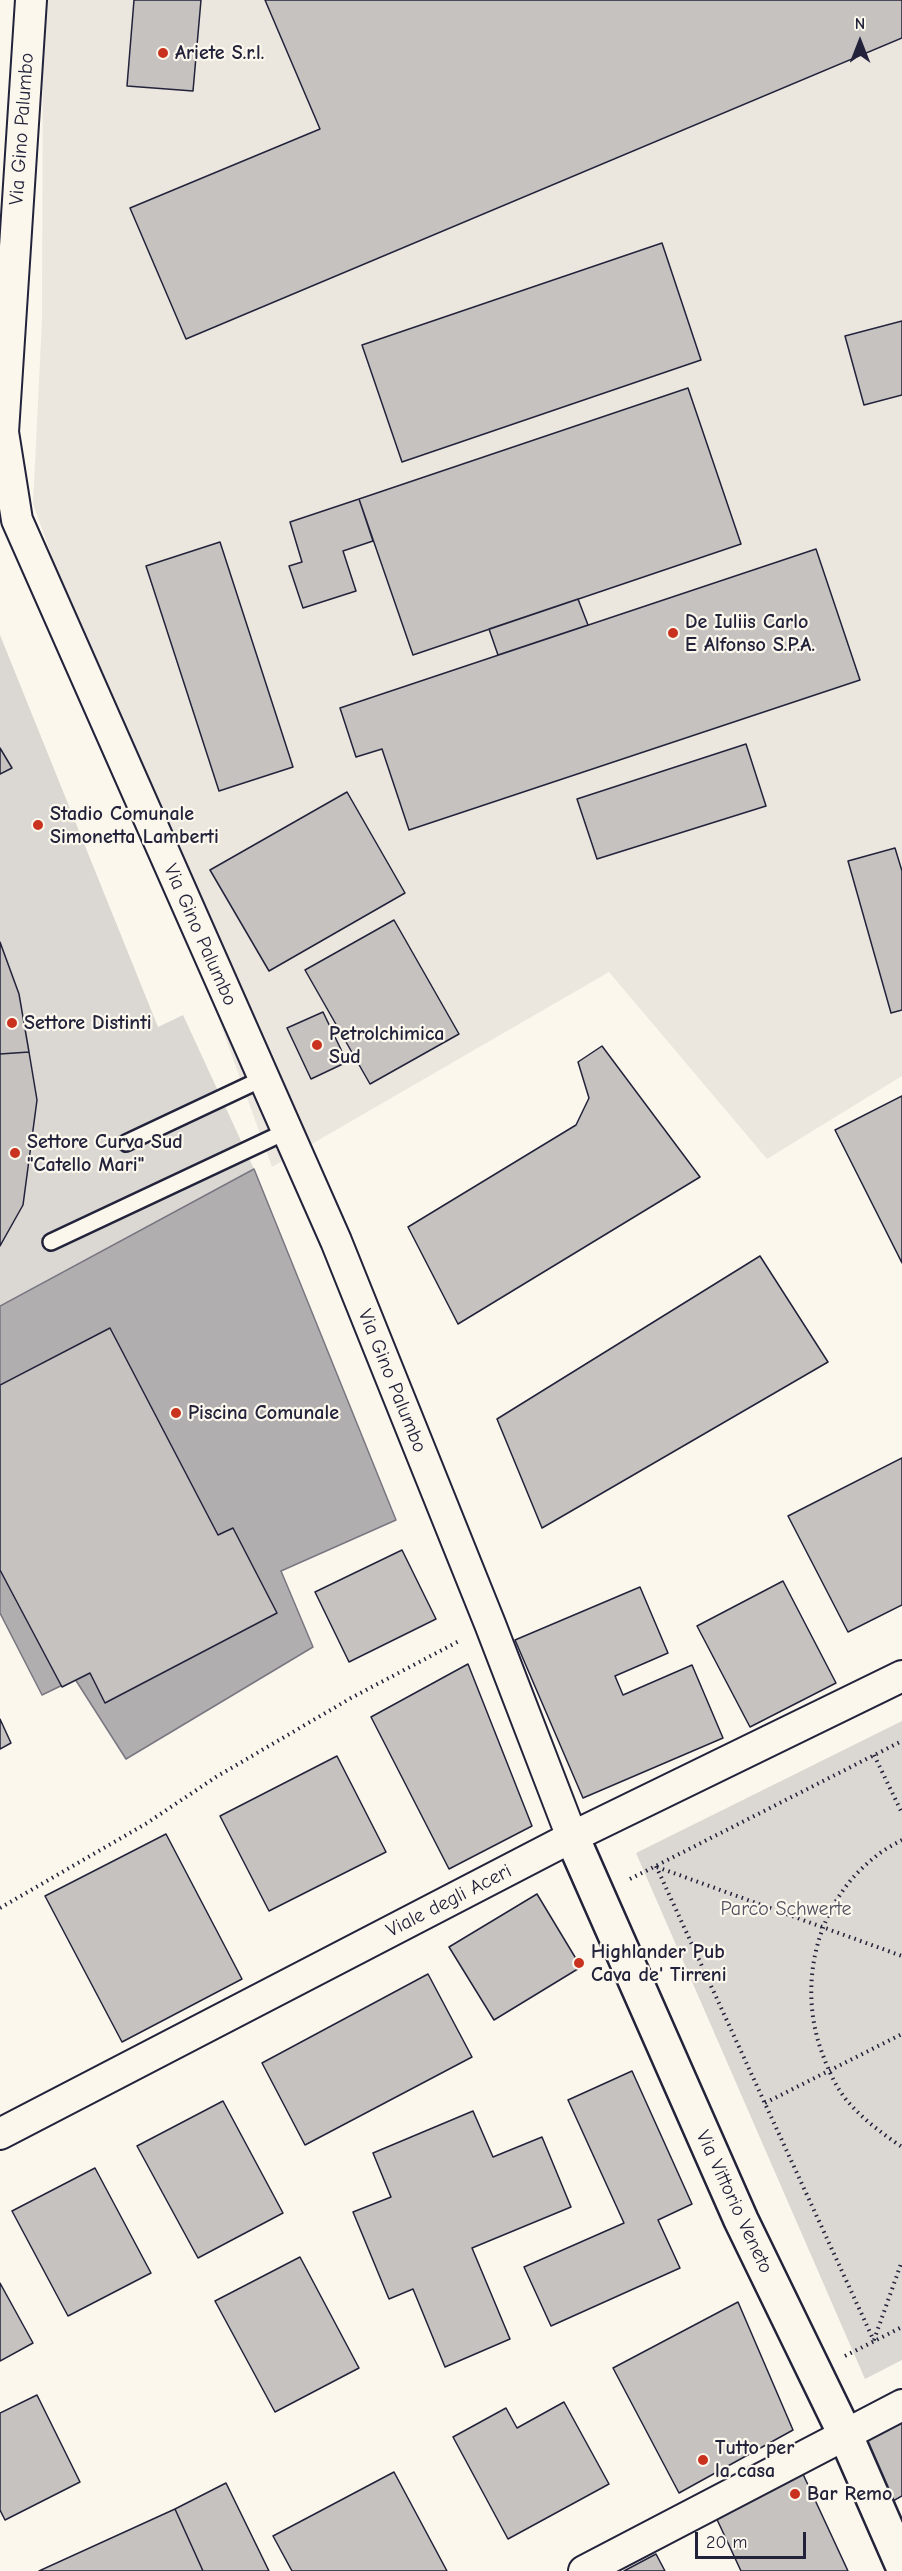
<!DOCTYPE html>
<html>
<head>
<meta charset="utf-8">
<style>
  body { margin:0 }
  #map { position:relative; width:902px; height:2571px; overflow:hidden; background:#fbf7ec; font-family:"Comic Neue",sans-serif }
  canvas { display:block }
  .north { position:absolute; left:830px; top:12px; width:60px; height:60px; -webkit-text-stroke:4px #fbf7ec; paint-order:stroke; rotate:0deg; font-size:16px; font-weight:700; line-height:24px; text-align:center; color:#22223b }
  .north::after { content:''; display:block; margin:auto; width:21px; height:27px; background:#22223b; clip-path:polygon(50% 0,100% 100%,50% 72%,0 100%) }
  .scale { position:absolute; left:695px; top:2532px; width:111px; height:27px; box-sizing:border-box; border:3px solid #22223b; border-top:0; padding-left:8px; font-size:18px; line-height:21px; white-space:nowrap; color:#22223b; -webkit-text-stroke:4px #fbf7ec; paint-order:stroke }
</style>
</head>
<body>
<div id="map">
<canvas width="902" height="2571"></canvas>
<div class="north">N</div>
<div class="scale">20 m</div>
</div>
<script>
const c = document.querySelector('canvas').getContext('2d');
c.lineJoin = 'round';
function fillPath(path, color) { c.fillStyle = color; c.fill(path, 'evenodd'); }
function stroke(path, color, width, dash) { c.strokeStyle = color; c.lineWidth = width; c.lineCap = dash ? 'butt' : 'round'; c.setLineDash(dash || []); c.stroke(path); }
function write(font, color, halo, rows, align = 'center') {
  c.font = font + ' "Comic Neue",sans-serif'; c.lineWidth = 4.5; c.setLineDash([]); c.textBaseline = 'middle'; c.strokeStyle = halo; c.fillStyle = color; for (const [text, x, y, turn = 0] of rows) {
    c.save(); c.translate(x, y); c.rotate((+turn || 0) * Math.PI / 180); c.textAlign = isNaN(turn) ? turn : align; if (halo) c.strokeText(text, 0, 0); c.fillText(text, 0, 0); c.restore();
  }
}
fillPath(new Path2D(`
  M 43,0 L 902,0 L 902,1076 L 767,1159 L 609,972 L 272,1167 L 33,504 L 42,320 Z`), '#ebe7df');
fillPath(new Path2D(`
  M 0,635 L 158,1027 L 183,1015 L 254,1169 L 0,1306 Z
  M 902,1721 L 902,2360 L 865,2379 L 636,1853 Z`), '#dbd8d3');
const water = new Path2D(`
  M 254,1169 L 396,1520 L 281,1571 L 313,1647 L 126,1759 L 75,1679 L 42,1695 L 0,1613 L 0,1306 Z`);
fillPath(water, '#b1aeb0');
stroke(water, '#787681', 1.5);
const building = new Path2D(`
  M 134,0 L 201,0 L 193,91 L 127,86 Z
  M 265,0 L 902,0 L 902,38 L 186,339 L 130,208 L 320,129 Z
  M 662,243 L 701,360 L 402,462 L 362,345 Z
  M 902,321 L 902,395 L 864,405 L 845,336 Z
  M 688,388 L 741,544 L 413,655 L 359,499 Z
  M 359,499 L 373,541 L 343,551 L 356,591 L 303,608 L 289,566 L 302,562 L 290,522 Z
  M 220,542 L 293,767 L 219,791 L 146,566 Z
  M 816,549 L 860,680 L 409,830 L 382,749 L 356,757 L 340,708 Z
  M 578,599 L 588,625 L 498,655 L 489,629 Z
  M 746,744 L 766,806 L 597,859 L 577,799 Z
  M 0,748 L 12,768 L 0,774 Z
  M 347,792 L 405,893 L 269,971 L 210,870 Z
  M 895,848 L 902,871 L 902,1010 L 891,1013 L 848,861 Z
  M 394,920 L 459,1034 L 370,1084 L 305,970 Z
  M 0,942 L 19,994 L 29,1052 L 0,1054 Z
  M 323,1012 L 347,1062 L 311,1079 L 287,1028 Z
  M 602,1046 L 700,1177 L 458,1324 L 408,1227 L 576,1125 L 589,1098 L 578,1062 Z
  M 29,1052 L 37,1100 L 23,1205 L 0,1246 L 0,1054 Z
  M 902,1096 L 902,1263 L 835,1130 Z
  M 760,1256 L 828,1362 L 542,1528 L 497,1419 Z
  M 110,1328 L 218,1535 L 233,1528 L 277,1613 L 105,1703 L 90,1673 L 62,1687 L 0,1570 L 0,1385 Z
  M 902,1458 L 902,1605 L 848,1632 L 788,1516 Z
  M 402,1550 L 436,1619 L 349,1662 L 315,1592 Z
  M 783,1581 L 836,1683 L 750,1727 L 697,1626 Z
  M 640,1587 L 668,1653 L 615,1676 L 623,1695 L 692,1665 L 723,1738 L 583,1798 L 515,1640 Z
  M 468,1664 L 532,1826 L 449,1869 L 371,1717 Z
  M 0,1719 L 11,1743 L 0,1749 Z
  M 337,1756 L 386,1852 L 269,1911 L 220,1816 Z
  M 166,1834 L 242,1979 L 122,2042 L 45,1896 Z
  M 537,1894 L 581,1967 L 494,2020 L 449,1947 Z
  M 428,1974 L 472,2057 L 305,2145 L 262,2063 Z
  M 632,2071 L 692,2204 L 658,2220 L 680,2268 L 551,2326 L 524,2267 L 624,2223 L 568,2100 Z
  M 223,2101 L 283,2213 L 198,2258 L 137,2146 Z
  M 473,2111 L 493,2157 L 542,2137 L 571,2207 L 472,2248 L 510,2339 L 445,2367 L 413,2289 L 389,2299 L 353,2212 L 391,2197 L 373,2153 Z
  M 95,2168 L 151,2273 L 68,2316 L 12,2211 Z
  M 300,2257 L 359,2368 L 275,2412 L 215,2301 Z
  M 0,2283 L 33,2343 L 0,2361 Z
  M 738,2302 L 793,2430 L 679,2493 L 613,2368 Z
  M 37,2395 L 80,2482 L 5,2520 L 0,2510 L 0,2413 Z
  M 564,2402 L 609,2484 L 508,2539 L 453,2437 L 506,2408 L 517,2428 Z
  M 902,2416 L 902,2496 L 886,2505 L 859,2440 Z
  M 394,2472 L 447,2571 L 292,2571 L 273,2536 Z
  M 802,2472 L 848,2571 L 741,2571 L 714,2513 Z
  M 226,2483 L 269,2571 L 203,2571 L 175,2509 Z
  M 175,2509 L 203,2571 L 39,2571 Z
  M 656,2554 L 665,2571 L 624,2571 Z`);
fillPath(building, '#c6c2c0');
stroke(building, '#22223b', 1.5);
const service = new Path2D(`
  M 126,1143 L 264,1078
  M 51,1242 L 285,1132`);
const minor = new Path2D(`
  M 31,0 L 3,432 L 17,520 L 336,1241 L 490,1624 L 572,1837
  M 0,2134 L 572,1837 L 902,1676
  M 584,2571 L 902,2405`);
const tertiary = new Path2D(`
  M 572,1837 L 741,2220 L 845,2434 L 902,2564`);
stroke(service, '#22223b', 20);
stroke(minor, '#22223b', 34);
stroke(tertiary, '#22223b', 38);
stroke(new Path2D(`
  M 874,1755 L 902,1813
  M 902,1840 C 893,1845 883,1850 875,1857 C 818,1901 798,1980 820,2047 C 827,2067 835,2087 849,2103 C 865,2121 883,2134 902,2147
  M 656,1866 L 874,2341
  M 657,1867 L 902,1956
  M 630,1879 L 902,1741
  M 0,1908 L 147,1823 L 216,1777 L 351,1698 L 461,1640
  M 765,2103 L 902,2034
  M 874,2340 L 902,2261
  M 845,2356 L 902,2327`), '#22223b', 4, [1.5, 4.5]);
stroke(service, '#fbf7ec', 15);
stroke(minor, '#fbf7ec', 30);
stroke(tertiary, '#fbf7ec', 33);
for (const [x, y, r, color] of [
  [163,53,6,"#c8321e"],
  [673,633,6,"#c8321e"],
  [38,825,6,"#c8321e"],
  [12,1023,6,"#c8321e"],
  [317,1045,6,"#c8321e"],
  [15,1153,6,"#c8321e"],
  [176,1413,6,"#c8321e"],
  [579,1963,6,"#c8321e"],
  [703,2460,6,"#c8321e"],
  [795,2494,6,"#c8321e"]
]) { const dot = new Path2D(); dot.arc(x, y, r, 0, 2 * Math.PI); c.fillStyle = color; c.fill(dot); stroke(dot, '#fbf7ec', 2); }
write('bold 20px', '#22223b', '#fbf7ec', [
  ["Ariete S.r.l.",175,53],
  ["De Iuliis Carlo",685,622],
  ["E Alfonso S.P.A.",685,645],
  ["Stadio Comunale",50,814],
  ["Simonetta Lamberti",50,837],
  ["Settore Distinti",24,1023],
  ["Petrolchimica",329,1034],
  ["Sud",329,1057],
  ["Settore Curva Sud",27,1142],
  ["\"Catello Mari\"",27,1165],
  ["Piscina Comunale",188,1413],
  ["Highlander Pub",591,1952],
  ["Cava de' Tirreni",591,1975],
  ["Tutto per",715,2448],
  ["la casa",715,2471],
  ["Bar Remo",807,2494]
], 'left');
write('20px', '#22223b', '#fbf7ec', [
  ["Via Gino Palumbo",22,129,-86],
  ["Via Gino Palumbo",200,935,66],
  ["Via Gino Palumbo",392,1381,68],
  ["Viale degli Aceri",449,1901,-27],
  ["Via Vittorio Veneto",734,2202,65]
]);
write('20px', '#505061', '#fbf7ec', [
  ["Parco Schwerte",786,1909]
]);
</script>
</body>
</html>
